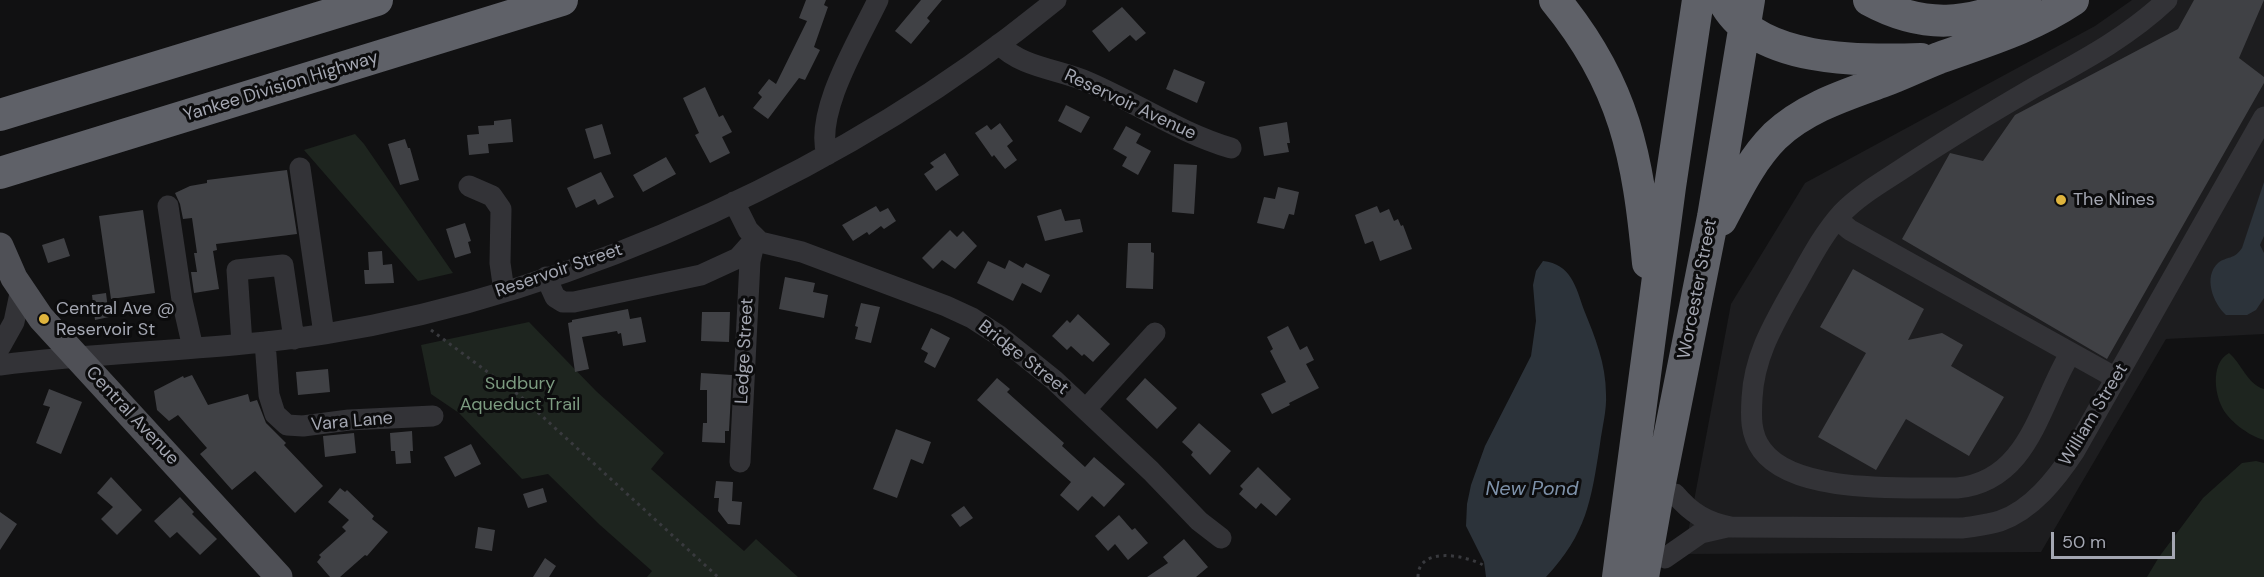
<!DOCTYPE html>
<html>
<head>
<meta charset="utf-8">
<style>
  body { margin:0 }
  #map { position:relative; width:2264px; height:577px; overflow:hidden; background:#111112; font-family:"DM Sans",sans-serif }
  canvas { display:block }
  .scale { position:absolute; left:2051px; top:532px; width:124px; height:27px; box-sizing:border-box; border:3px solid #a4a7b2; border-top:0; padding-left:8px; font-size:18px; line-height:21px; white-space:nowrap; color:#a4a7b2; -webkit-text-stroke:4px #0c0c0d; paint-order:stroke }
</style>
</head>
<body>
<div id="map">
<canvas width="2264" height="577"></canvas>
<div class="scale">50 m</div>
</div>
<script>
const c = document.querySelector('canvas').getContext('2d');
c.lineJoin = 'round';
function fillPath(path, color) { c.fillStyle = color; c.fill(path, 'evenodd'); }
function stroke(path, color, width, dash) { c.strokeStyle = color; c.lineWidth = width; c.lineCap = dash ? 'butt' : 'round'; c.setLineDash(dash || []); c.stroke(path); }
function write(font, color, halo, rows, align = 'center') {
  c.font = font + ' "DM Sans",sans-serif'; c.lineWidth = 6; c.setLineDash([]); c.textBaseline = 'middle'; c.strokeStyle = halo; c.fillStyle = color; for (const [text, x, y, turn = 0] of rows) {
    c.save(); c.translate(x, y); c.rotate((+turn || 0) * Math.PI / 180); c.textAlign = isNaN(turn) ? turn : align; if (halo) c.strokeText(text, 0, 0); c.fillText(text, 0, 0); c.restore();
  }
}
fillPath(new Path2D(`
  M 2132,0 L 2264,0 L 2264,334 L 2166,339 L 2041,552 L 1684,554 L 1731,304 L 1805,183 L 2095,26 Z`), '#1d1d1f');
fillPath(new Path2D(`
  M 355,134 L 364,144 L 453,273 L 418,281 L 304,150 Z
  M 529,322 L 596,391 L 664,453 L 651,469 L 744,551 L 756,539 L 798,577 L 647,577 L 652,571 L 600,525 L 548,474 L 522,479 L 459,413 L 431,394 L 421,345 Z
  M 2229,353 C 2242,364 2247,384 2264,389 L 2264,440 C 2249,436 2227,420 2221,405 C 2214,389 2212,362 2229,353 Z
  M 2256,461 L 2264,463 L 2264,577 L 2147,577 L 2159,557 L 2203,498 L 2242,463 Z`), '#1e251f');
fillPath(new Path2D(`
  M 2264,182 L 2264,236 L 2260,245 L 2264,253 L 2264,298 L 2256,310 L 2247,315 L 2226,315 C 2213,303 2203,277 2218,263 C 2227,256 2234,260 2242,248 Z
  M 1543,261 C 1571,264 1576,287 1584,310 C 1595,337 1606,364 1606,394 C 1607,410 1602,428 1600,444 C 1591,501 1587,533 1546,577 L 1486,577 L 1484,562 L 1466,526 L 1467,504 L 1471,485 L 1485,446 L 1531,356 L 1536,321 L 1533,285 L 1536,271 Z`), '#2c333a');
fillPath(new Path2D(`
  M 806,0 L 826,0 L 824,5 L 828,7 L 814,47 L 820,50 L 805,80 L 799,78 L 768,119 L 753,108 L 762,97 L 758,93 L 769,79 L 776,84 L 807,21 L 799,18 Z
  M 921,0 L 942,0 L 927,18 L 930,21 L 911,44 L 895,31 Z
  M 2194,0 L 2264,0 L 2239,58 L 2264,77 L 2264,83 L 2107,359 L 1902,239 L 1950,153 L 1983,161 L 2015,115 L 2178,29 Z
  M 1122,7 L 1146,33 L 1136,41 L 1130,35 L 1109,52 L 1092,31 Z
  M 1174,69 L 1205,82 L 1197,103 L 1166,89 Z
  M 705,87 L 719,117 L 723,115 L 732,132 L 722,137 L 730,153 L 710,163 L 695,135 L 699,133 L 683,98 Z
  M 1066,105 L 1090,117 L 1081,133 L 1058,121 Z
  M 511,119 L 513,142 L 488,144 L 489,153 L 469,155 L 467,135 L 479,134 L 478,126 L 494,125 L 494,121 Z
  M 1287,122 L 1290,143 L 1287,143 L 1289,152 L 1264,156 L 1259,127 Z
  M 1000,123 L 1013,141 L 1007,146 L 1017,160 L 1005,169 L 994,155 L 992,157 L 975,133 L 987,125 L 991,130 Z
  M 602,124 L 611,154 L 594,159 L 585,129 Z
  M 1126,126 L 1141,134 L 1136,143 L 1151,151 L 1138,175 L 1122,166 L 1127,157 L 1113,149 Z
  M 405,139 L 408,148 L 410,148 L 419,180 L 400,185 L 388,144 Z
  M 945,153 L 959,175 L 936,191 L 924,174 L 934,167 L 930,163 Z
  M 666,157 L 676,174 L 643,192 L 633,175 Z
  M 1174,164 L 1197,165 L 1194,214 L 1172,212 Z
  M 287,170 L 297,234 L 216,244 L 217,250 L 213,251 L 219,289 L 194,293 L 191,272 L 197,272 L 194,253 L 197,253 L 192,218 L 183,219 L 180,204 L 175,193 L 190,186 L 207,183 L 207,180 Z
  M 601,172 L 614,197 L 598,205 L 595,199 L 576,208 L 567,188 Z
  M 1278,187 L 1299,192 L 1294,215 L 1289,214 L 1284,229 L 1257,223 L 1264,197 L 1275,199 Z
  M 876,206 L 880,212 L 888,208 L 896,221 L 884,229 L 881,226 L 869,235 L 867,232 L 853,241 L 842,225 Z
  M 1377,206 L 1380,213 L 1389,209 L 1394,221 L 1398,219 L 1401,226 L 1403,225 L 1412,249 L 1380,261 L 1373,241 L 1365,244 L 1355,215 Z
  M 1061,209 L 1065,221 L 1080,219 L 1083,232 L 1045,241 L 1037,216 Z
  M 143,210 L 155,293 L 111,299 L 99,216 Z
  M 465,223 L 471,241 L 468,242 L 471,253 L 455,258 L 446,229 Z
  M 950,230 L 957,237 L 963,231 L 977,246 L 955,269 L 942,260 L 933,269 L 922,258 Z
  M 64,238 L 70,256 L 48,263 L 42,245 Z
  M 1128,243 L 1151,243 L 1151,252 L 1154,253 L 1153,289 L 1126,288 Z
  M 382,251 L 383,265 L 392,264 L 394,283 L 365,284 L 364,270 L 369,270 L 368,252 Z
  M 1009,260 L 1023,268 L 1026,263 L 1050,275 L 1041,293 L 1022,283 L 1013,301 L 977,283 L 988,261 L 1005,269 Z
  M 1853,269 L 1924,309 L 1908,340 L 1942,333 L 1963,345 L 1951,366 L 2004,397 L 1969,456 L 1906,419 L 1876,470 L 1818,437 L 1866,353 L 1820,327 Z
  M 785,277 L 815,283 L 813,292 L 828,295 L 824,318 L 779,309 Z
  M 106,293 L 109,317 L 95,320 L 92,295 Z
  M 861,303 L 880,307 L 871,343 L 855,339 L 858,327 L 855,326 Z
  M 628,309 L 630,319 L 641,317 L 646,342 L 623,346 L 621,333 L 618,334 L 617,331 L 582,337 L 589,369 L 575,372 L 568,323 L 572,322 L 572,320 Z
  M 702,312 L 730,312 L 729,342 L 701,341 Z
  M 1078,314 L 1110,344 L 1093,362 L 1084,354 L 1082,356 L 1071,346 L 1067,350 L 1052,336 L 1067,320 L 1070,323 Z
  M 1288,326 L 1300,350 L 1307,346 L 1314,360 L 1306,364 L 1319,388 L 1289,403 L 1290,405 L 1272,414 L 1261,394 L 1286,382 L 1270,351 L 1273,349 L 1267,337 Z
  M 931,328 L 950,338 L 935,368 L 924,362 L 928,353 L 921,349 Z
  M 328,369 L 330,392 L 298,395 L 296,372 Z
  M 701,373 L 732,375 L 729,431 L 725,431 L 725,443 L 702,442 L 703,423 L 707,423 L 707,390 L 700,390 Z
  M 192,375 L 208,405 L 248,394 L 250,402 L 257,400 L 266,423 L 286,443 L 284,445 L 323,486 L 295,513 L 255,471 L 232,490 L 200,454 L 207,448 L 178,415 L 169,421 L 157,410 L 154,391 L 183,376 L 184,378 Z
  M 997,378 L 1010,389 L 1007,392 L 1064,443 L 1062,446 L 1085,467 L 1094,457 L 1125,484 L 1104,507 L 1092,496 L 1078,511 L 1060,495 L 1071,482 L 977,400 Z
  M 1145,378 L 1177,408 L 1157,429 L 1126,399 Z
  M 49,389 L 82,402 L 61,454 L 36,443 L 50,407 L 43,405 Z
  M 1199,423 L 1231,451 L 1210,475 L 1191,455 L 1193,452 L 1182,442 Z
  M 896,429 L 931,442 L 923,464 L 911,459 L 897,498 L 873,489 Z
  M 412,431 L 413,451 L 410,451 L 411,463 L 396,464 L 395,451 L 391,451 L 390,433 Z
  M 354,433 L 356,453 L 325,457 L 323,436 Z
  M 471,444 L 481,464 L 455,477 L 444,457 Z
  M 1258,467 L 1291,499 L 1276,516 L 1261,503 L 1256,509 L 1239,494 L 1243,489 L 1240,486 Z
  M 111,477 L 142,510 L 117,535 L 101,519 L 113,507 L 97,493 Z
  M 716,481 L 733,482 L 732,501 L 742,502 L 740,525 L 728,524 L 718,511 L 719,498 L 714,498 Z
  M 340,488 L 345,492 L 347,490 L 374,516 L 372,519 L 388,532 L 367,556 L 365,555 L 340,577 L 330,577 L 317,562 L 321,557 L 319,555 L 346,531 L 342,527 L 349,520 L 328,502 Z
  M 543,488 L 547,502 L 528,508 L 523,494 Z
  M 180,497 L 194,512 L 192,514 L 217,539 L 200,555 L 177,532 L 170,538 L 154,521 Z
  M 964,506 L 973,518 L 960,527 L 951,515 Z
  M 0,512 L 17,524 L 0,550 Z
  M 1119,515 L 1132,530 L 1135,528 L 1148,543 L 1128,560 L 1115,544 L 1108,551 L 1095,536 Z
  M 478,527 L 495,530 L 492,551 L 475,548 Z
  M 1184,539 L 1208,567 L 1196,577 L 1147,577 L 1168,563 L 1163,557 Z
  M 545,558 L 556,566 L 549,577 L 533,577 Z`), '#404145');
stroke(new Path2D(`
  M 431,330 L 520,396 L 718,577
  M 1418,577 C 1418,546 1465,555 1483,565`), '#393a3e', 3, [3, 4.5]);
stroke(new Path2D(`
  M 999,44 C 1022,68 1059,69 1088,82 C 1137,103 1180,133 1231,148
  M 827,155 C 814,112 859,40 878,0
  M 300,168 L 324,334
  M 469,186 L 492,196 L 501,209 L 500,263 L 504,291
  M 734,202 L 748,230 L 760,242 L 802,252 L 946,306 L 972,318 L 998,335 L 1054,380 L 1151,471 L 1199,521 L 1221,538
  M 168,206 L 182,300 L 193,348
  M 1837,219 L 1850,230 L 2116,378
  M 546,277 L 555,297 L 563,302 L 574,302 L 701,275 L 738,258 L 755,239
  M 265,342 L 269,395 L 275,414 L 287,425 L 303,426 L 349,420 L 433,416
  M 242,344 L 237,270 L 283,265 L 294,339
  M 0,347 L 14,322 L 21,289
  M 2070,354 C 2039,405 2029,481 1957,488 C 1906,487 1795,495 1762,450 C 1750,434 1751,416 1752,398 C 1754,358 1772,327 1791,293 C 1807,266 1821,236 1842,213 C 1860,194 1886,180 1908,165 C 1949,138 1992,112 2035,87 C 2082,61 2128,37 2167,0
  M 0,365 C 108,351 217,351 325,334 C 581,292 856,165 1056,0
  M 1086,409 L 1155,333
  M 740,462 L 750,261 L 755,240
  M 1675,494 C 1691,513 1707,523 1731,527 L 1963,528 C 1975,526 1988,525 2000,521 C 2032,510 2056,479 2074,452 L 2264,117
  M 1665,558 L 1701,533 L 1727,527`), '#333337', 21);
stroke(new Path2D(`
  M 0,246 L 14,278 L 41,318 L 279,577`), '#4f5056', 27);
stroke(new Path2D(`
  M 1555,0 C 1625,85 1638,157 1648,263
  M 1723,0 C 1755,63 1861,61 1921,59
  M 1869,0 C 1924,30 1969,25 2025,0
  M 0,115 L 377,0
  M 0,173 L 562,0
  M 1721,220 C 1737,190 1751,160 1775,136 C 1806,107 1846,95 1884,81 C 1903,74 1921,65 1939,58 C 1986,41 2031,28 2073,0
  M 1618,577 L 1670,187 L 1698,0
  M 1643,577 L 1658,493 L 1713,217 L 1749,0`), '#5f6168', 32);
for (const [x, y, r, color] of [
  [2061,200,6,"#dfb43d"],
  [44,319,6,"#dfb43d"]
]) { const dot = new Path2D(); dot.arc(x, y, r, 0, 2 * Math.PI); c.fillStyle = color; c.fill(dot); stroke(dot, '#0c0c0d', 2); }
write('18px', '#a4a7b2', '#0c0c0d', [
  ["Yankee Division Highway",281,87,-17],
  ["Reservoir Avenue",1130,105,25],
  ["Reservoir Street",559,271,-19],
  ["Worcester Street",1698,289,-79],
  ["Ledge Street",745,351,-87],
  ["Bridge Street",1023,358,38],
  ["William Street",2094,415,-59],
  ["Central Avenue",132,416,47],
  ["Vara Lane",352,422,-5]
]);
write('18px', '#a4a7b2', '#0c0c0d', [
  ["The Nines",2073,200],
  ["Central Ave @",56,309],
  ["Reservoir St",56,330]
], 'left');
write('18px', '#7c9b80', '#0c0c0d', [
  ["Sudbury",520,384],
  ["Aqueduct Trail",520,405]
]);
write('italic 20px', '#7e92aa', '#0c0c0d', [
  ["New Pond",1532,490]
]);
</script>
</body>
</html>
